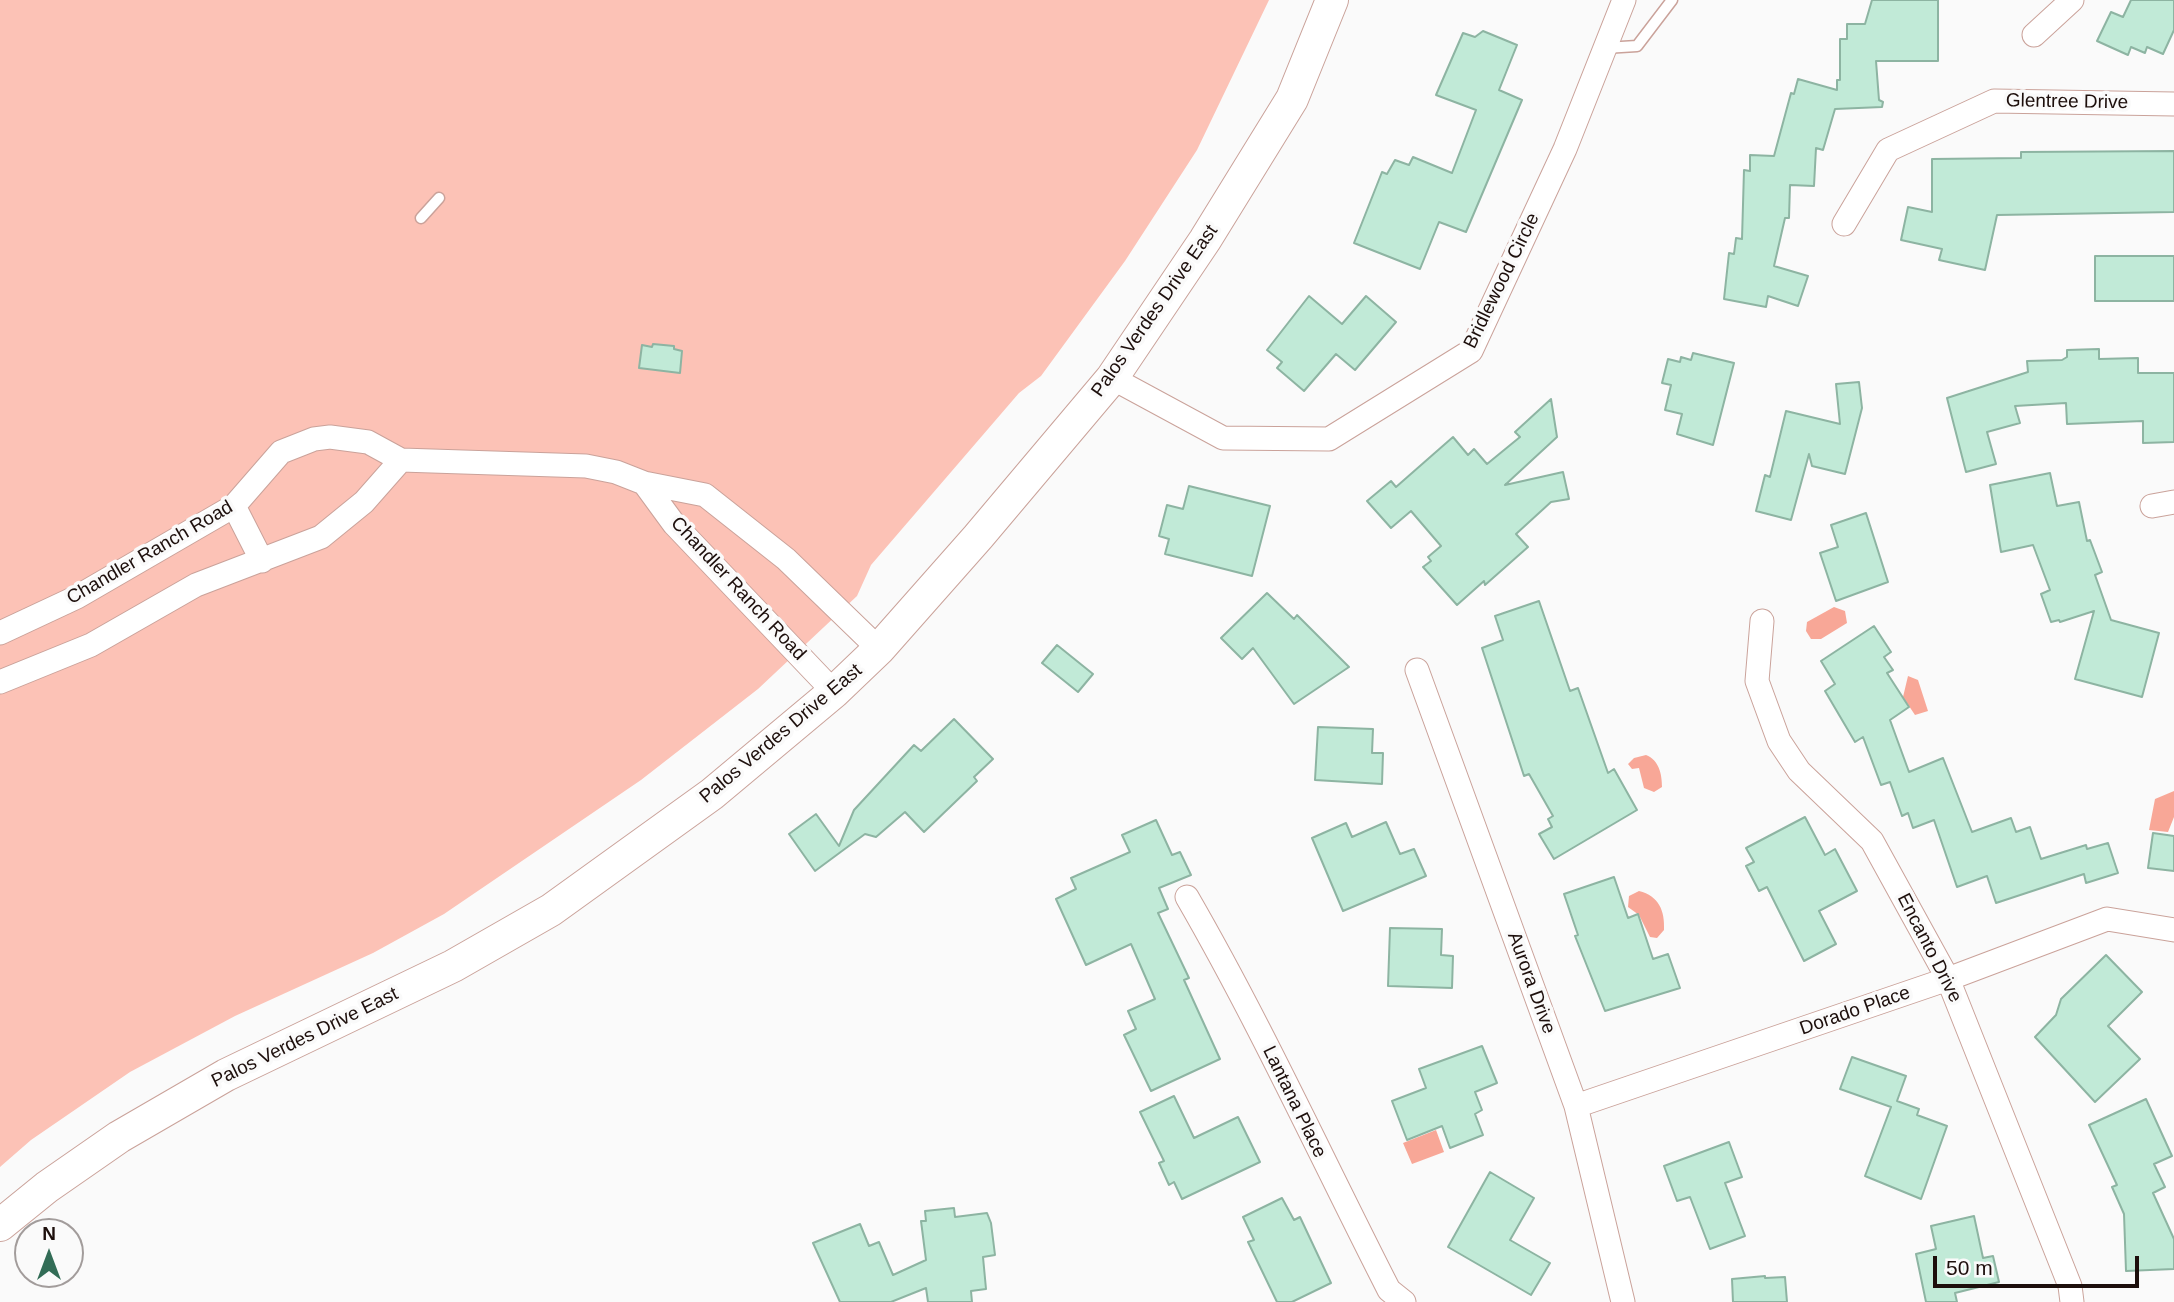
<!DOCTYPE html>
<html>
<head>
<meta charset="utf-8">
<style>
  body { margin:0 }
  #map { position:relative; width:2174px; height:1302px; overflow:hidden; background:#fafafa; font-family:Arial,sans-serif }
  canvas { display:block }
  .north { position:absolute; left:14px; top:1218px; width:70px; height:70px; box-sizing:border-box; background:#fafafa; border:2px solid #a29c9b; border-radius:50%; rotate:0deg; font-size:19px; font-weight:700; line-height:28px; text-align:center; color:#1d0f0c }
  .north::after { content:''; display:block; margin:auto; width:24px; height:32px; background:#326c56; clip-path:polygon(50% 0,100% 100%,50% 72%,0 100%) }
  .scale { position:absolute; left:1933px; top:1256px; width:206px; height:32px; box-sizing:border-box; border:4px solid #1d0f0c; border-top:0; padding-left:9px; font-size:21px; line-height:24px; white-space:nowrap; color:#1d0f0c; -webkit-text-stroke:5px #fafafa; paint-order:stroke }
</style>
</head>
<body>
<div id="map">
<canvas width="2174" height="1302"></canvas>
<div class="north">N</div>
<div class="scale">50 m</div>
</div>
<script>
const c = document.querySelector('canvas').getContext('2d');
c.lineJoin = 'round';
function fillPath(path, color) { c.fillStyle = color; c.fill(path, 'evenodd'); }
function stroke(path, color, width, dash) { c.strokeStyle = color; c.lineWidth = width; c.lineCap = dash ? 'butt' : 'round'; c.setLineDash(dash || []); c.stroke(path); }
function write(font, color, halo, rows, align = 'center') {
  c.font = font + ' Arial,sans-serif'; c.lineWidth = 7; c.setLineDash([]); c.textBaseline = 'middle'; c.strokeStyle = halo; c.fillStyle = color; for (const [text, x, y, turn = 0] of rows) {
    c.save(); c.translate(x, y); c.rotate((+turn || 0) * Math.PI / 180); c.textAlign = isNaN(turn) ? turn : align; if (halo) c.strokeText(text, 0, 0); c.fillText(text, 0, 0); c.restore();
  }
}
fillPath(new Path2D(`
  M 0,0 L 1269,0 L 1197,150 L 1125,261 L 1041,376 L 1019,393 L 871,565 L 857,596 L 758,689 L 641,780 L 444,914 L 373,953 L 235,1016 L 130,1072 L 31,1140 L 0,1167 Z`), '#fcc2b6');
fillPath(new Path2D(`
  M 1834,607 L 1845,611 L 1847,623 L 1821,639 L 1811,639 L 1806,631 L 1807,622 Z
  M 1908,676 L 1918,680 L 1928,711 L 1915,715 L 1903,697 Z
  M 1646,755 C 1659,760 1662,774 1662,787 L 1654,792 L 1644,788 L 1639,768 L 1632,769 L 1628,764 L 1634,758 Z
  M 2174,791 L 2174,817 L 2168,832 L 2149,830 L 2155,799 Z
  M 1639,891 C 1659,896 1665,911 1664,930 L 1657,938 L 1650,937 L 1639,915 L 1628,907 L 1629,896 Z
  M 1436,1130 L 1444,1152 L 1412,1164 L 1403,1143 Z`), '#f8a797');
const building = new Path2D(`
  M 1872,0 L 1938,0 L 1938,61 L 1876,61 L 1879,100 L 1883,102 L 1882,107 L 1835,109 L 1823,150 L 1816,148 L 1814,186 L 1790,185 L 1789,218 L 1785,218 L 1774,266 L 1808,276 L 1798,306 L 1768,296 L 1766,307 L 1724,299 L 1729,253 L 1734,254 L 1736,238 L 1742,239 L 1744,170 L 1750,171 L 1750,155 L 1774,156 L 1791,93 L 1794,94 L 1798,79 L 1837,90 L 1837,80 L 1840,80 L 1840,39 L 1847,39 L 1847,24 L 1865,24 Z
  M 2131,0 L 2174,0 L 2174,30 L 2163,54 L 2147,47 L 2145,53 L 2131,47 L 2128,55 L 2097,41 L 2111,12 L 2123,17 Z
  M 1483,31 L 1517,45 L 1499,90 L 1522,100 L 1466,232 L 1439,222 L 1420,269 L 1354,243 L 1382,172 L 1387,174 L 1395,160 L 1409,165 L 1413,157 L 1452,173 L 1476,110 L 1436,95 L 1463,33 L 1475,37 Z
  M 2174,151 L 2174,212 L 1997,215 L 1985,270 L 1939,260 L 1942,249 L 1901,240 L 1908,207 L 1932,212 L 1932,159 L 2021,158 L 2021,152 Z
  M 2095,256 L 2174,256 L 2174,301 L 2095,301 Z
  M 1309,296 L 1342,324 L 1366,296 L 1396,322 L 1355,370 L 1336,354 L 1304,391 L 1277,368 L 1282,362 L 1267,350 Z
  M 653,344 L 674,346 L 674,349 L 682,351 L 680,373 L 639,368 L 642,345 L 652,347 Z
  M 2099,349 L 2099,359 L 2138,358 L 2138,373 L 2174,373 L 2174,442 L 2143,443 L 2143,421 L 2067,424 L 2066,403 L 2015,406 L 2020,423 L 1987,432 L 1996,464 L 1966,472 L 1947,398 L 2028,372 L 2027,361 L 2062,360 L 2067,357 L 2067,350 Z
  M 1693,353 L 1734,363 L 1713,445 L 1677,434 L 1682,414 L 1665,410 L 1671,385 L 1662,383 L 1668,359 L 1680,362 L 1681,357 L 1691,360 Z
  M 1859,382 L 1862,408 L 1845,474 L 1812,466 L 1809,454 L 1791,520 L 1756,511 L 1765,475 L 1770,477 L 1786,411 L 1840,424 L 1836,384 Z
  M 1551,399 L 1557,437 L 1505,485 L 1563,472 L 1569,499 L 1551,502 L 1516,534 L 1528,547 L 1485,585 L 1484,581 L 1457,605 L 1423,567 L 1431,561 L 1428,557 L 1441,546 L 1411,511 L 1391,528 L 1367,501 L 1391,481 L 1396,487 L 1453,437 L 1468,455 L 1474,449 L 1487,464 L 1520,437 L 1515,432 Z
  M 2050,473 L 2057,506 L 2079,502 L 2087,541 L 2090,540 L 2102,572 L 2095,575 L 2111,620 L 2159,633 L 2142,697 L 2075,679 L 2094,611 L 2060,622 L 2059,620 L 2051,622 L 2041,594 L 2050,590 L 2033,545 L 2001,552 L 1990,485 Z
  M 1189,486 L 1270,506 L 1252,576 L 1165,554 L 1169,539 L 1159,536 L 1167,505 L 1183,509 Z
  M 1866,513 L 1888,582 L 1836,601 L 1820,553 L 1838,547 L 1831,525 Z
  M 1267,593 L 1294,619 L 1297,615 L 1349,667 L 1294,704 L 1253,648 L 1242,659 L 1221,638 Z
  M 1539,601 L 1570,691 L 1578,688 L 1608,773 L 1614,769 L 1637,810 L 1554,859 L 1539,834 L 1552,827 L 1548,819 L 1553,816 L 1529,774 L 1524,776 L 1482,648 L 1503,640 L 1495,616 Z
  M 1874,626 L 1891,652 L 1884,657 L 1893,670 L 1887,673 L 1909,707 L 1890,720 L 1909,772 L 1943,758 L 1972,832 L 2011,818 L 2016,832 L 2030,827 L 2041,859 L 2086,845 L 2087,849 L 2108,843 L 2118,873 L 2086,883 L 2084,874 L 1996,903 L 1987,876 L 1957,887 L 1934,820 L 1913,828 L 1908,813 L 1902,816 L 1890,782 L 1881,785 L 1863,737 L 1855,742 L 1825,691 L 1835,684 L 1821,661 Z
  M 1057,645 L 1093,674 L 1078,692 L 1042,663 Z
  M 954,719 L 993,759 L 974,777 L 977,781 L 924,832 L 905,812 L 876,837 L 865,834 L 815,871 L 789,834 L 816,814 L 839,846 L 854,810 L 914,745 L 921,751 Z
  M 1318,727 L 1373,729 L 1372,753 L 1383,753 L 1382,784 L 1315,780 Z
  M 1805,817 L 1825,855 L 1835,849 L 1857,891 L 1819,911 L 1836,944 L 1804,961 L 1767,887 L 1759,891 L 1746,866 L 1754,862 L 1746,848 Z
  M 1156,820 L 1172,855 L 1180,852 L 1191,875 L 1159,888 L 1168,909 L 1158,913 L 1189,978 L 1184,980 L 1220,1059 L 1151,1091 L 1124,1035 L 1136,1029 L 1128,1011 L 1155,999 L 1131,944 L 1086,965 L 1056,899 L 1076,889 L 1071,878 L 1130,852 L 1122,835 Z
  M 1386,822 L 1400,854 L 1414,849 L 1426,876 L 1343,911 L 1312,838 L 1346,823 L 1352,837 Z
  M 2153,833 L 2174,836 L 2174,871 L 2148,868 Z
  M 1614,877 L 1628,918 L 1638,914 L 1653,959 L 1668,954 L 1680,988 L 1605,1011 L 1575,936 L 1578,935 L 1564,894 Z
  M 1390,928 L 1442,929 L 1441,955 L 1453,956 L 1452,988 L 1388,986 Z
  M 2106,955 L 2142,992 L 2108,1026 L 2140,1059 L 2095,1102 L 2035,1037 L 2056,1015 L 2061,999 Z
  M 1482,1046 L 1497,1083 L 1475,1092 L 1482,1110 L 1475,1114 L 1483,1135 L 1450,1148 L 1442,1126 L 1407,1140 L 1392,1101 L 1426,1088 L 1419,1069 Z
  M 1852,1057 L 1906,1076 L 1897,1101 L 1919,1109 L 1917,1115 L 1947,1126 L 1921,1199 L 1865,1176 L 1891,1107 L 1840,1089 Z
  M 1174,1096 L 1194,1138 L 1238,1117 L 1260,1162 L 1182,1199 L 1174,1182 L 1169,1185 L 1159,1163 L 1164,1161 L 1140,1112 Z
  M 2146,1099 L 2172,1156 L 2154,1164 L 2165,1187 L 2153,1193 L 2174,1239 L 2174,1269 L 2126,1271 L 2124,1214 L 2112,1187 L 2117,1185 L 2089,1125 Z
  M 1729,1142 L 1742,1177 L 1725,1183 L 1745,1236 L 1710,1249 L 1690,1197 L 1677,1201 L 1664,1166 Z
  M 1490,1172 L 1534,1198 L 1510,1240 L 1550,1263 L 1531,1295 L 1448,1247 Z
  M 1282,1198 L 1294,1220 L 1300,1217 L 1331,1283 L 1292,1302 L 1277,1302 L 1248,1242 L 1254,1240 L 1243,1217 Z
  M 954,1208 L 955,1217 L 987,1213 L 991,1223 L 995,1255 L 983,1257 L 986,1289 L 971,1291 L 972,1302 L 928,1302 L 926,1288 L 891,1302 L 840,1302 L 813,1243 L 860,1224 L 869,1246 L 879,1242 L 893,1275 L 926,1260 L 921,1221 L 926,1221 L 925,1211 Z
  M 1974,1216 L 1983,1258 L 1993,1256 L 1999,1282 L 1955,1293 L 1957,1302 L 1926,1302 L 1916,1254 L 1936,1249 L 1931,1226 Z
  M 1765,1276 L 1765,1278 L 1785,1277 L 1787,1302 L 1733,1302 L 1732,1279 Z`);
fillPath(building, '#c1ead7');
stroke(building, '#8db4a2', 2);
const lane = new Path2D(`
  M 1605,48 L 1637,46 L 1672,0
  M 421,218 L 439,198`);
const street = new Path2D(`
  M 2034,35 L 2072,0
  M 1844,224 L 1888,150 L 1994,101 L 2174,104
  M 1112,378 L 1223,438 L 1329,439 L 1471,351 L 1565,149 L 1624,0
  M 644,483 L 674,524 L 834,692
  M 234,506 L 262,561
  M 2152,506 L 2174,502
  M 1762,621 L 1757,681 L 1779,741 L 1799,771 L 1872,841 L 1948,979 L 2070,1286 L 2072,1302
  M 0,633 L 77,597 L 234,506 L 281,452 L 314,439 L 330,437 L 368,442 L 401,460 L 586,466 L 616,472 L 644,483 L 705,495 L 786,559 L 879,649
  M 1417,670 L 1576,1106 L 1623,1302
  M 0,682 L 91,645 L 196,585 L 321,537 L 364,502 L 401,460
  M 1187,897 C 1261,1025 1322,1159 1389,1290 L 1404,1302
  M 1576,1106 L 1948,979 L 2107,919 L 2174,930`);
const secondary = new Path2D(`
  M 0,1225 L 47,1187 L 119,1137 L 226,1075 L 453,966 L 551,910 L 712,794 L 834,692 L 879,649 L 978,537 L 1112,378 L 1205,240 L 1292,99 L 1332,0`);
stroke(lane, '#caa29a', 13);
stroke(street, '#caa29a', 25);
stroke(secondary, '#caa29a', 34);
stroke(lane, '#fff', 10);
stroke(street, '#fff', 23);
stroke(secondary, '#fff', 32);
write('19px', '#1d0f0c', '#fafafa', [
  ["Glentree Drive",2067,102,1],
  ["Bridlewood Circle",1502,281,-64],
  ["Palos Verdes Drive East",1155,311,-55],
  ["Chandler Ranch Road",150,553,-30],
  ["Chandler Ranch Road",738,589,47],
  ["Palos Verdes Drive East",781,734,-40],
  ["Encanto Drive",1929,948,63],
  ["Aurora Drive",1531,983,70],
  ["Dorado Place",1855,1011,-19],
  ["Palos Verdes Drive East",305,1038,-26],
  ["Lantana Place",1294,1102,64]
]);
</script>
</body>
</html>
